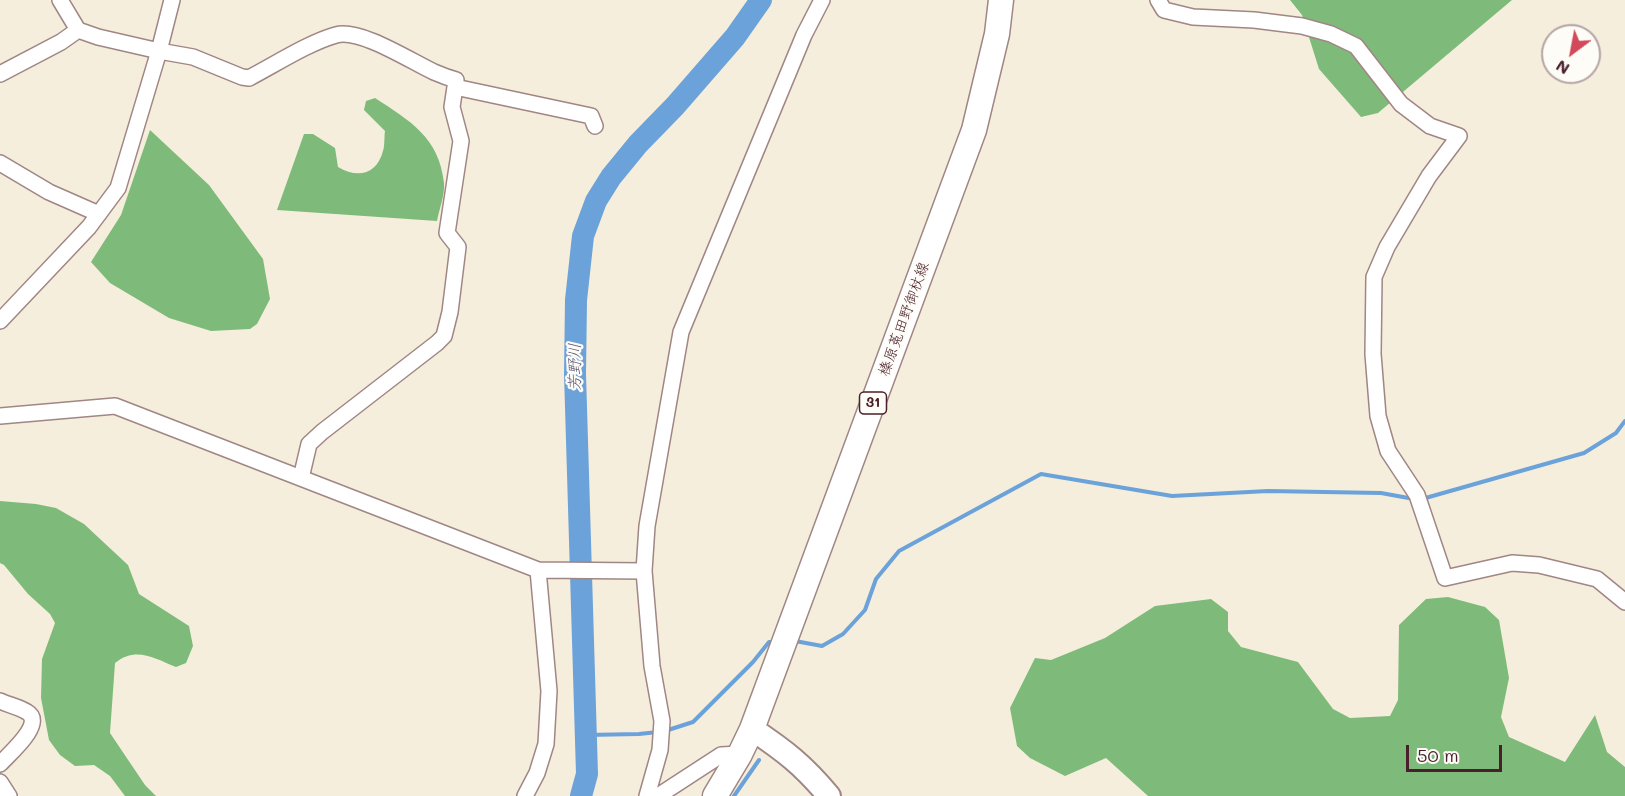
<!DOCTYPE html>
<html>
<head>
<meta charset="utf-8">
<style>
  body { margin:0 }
  #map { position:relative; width:1625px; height:796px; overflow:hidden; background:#f6eedc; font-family:Mali,sans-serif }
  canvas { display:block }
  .north { position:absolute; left:1541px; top:24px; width:60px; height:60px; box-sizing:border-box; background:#fdfcf7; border:2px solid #b5a4a5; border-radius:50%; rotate:212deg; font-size:16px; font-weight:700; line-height:24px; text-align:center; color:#4a1f2b }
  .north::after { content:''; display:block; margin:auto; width:21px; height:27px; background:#d1495b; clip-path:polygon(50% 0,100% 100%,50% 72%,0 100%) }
  .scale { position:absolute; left:1406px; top:745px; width:96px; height:27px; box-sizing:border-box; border:3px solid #4a1f2b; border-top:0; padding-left:8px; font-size:18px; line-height:21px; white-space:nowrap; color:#4a1f2b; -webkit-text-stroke:4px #fdfcf7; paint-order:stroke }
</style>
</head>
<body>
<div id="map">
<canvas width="1625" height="796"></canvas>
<div class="north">N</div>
<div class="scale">50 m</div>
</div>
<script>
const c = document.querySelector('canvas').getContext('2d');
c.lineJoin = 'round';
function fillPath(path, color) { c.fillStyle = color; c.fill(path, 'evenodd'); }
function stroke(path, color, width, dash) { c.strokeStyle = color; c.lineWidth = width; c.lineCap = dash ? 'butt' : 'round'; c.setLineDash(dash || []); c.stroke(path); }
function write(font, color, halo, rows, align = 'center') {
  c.font = font + ' Mali,"Klee One",sans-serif'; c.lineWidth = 4.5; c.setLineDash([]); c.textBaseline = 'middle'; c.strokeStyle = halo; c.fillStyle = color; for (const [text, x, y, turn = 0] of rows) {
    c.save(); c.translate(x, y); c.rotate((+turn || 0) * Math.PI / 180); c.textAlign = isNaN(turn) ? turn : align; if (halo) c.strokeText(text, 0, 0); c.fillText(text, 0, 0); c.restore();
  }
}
fillPath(new Path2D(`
  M 1290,0 L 1512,0 L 1378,113 L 1361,117 L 1319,69 L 1302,15 Z
  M 375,98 C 410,121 439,137 444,183 C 445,195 439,210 437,221 L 277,210 L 304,134 L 313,134 L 335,148 L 338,167 C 358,179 377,174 383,151 C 385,145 384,137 385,131 L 364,110 L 366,101 Z
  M 150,130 L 209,185 L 263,259 L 270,299 L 257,324 L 250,329 L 211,331 L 169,318 L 110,283 L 91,262 L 121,215 Z
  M 0,501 L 36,504 L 56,508 L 84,524 L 128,565 L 139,594 L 189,626 L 193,646 L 186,663 L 176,667 C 154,658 136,646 115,663 L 110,733 L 145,785 L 156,796 L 125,796 L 110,776 L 94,765 L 75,766 L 60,755 L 49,740 L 41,698 L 42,659 L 55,623 L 50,614 L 28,594 L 4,565 L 0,563 Z
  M 1448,597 L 1485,607 L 1499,620 L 1509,678 L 1501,717 L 1509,737 L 1565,762 L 1595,715 L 1607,752 L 1625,767 L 1625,796 L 1148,796 L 1106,758 L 1065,776 L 1030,758 L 1017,746 L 1010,708 L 1035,658 L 1051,660 L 1105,638 L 1155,606 L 1211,599 L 1228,612 L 1228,631 L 1241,647 L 1298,662 L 1333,709 L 1350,718 L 1390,716 L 1398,700 L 1399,625 L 1426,599 Z`), '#7ebb7a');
stroke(new Path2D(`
  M 1422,499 L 1584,453 L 1616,433 L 1625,421
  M 795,641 L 822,646 L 843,634 L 865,610 L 876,579 L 899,551 L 1041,474 L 1172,496 L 1268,491 L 1381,493 L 1414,499
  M 665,731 L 693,722 L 753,662 L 769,642 L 775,642
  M 586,735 L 639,734 L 658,732
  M 734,796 L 759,760`), '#6ca2da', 4);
stroke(new Path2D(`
  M 581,796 L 587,774 L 575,374 L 576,300 L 583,236 L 596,201 L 611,177 L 638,144 L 675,106 L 735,37 L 761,0`), '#6ca2da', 22);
const minor = new Path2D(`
  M 60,0 L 78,30 L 98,37 L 159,51 L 193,57 L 242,77 L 249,78 C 274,65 310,42 336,35 C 360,28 412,62 434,72 C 441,75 449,78 456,80
  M 1158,0 L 1164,10 L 1193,17 L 1254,20 L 1302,26 L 1331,34 L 1356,46 L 1401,104 L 1430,126 L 1459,136 L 1429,176 L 1387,247 L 1374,277 L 1373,354 L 1378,416 L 1388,451 L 1417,495 L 1445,578 L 1512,563 L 1539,565 L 1597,579 L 1625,602
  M 0,74 L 61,42 L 78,30
  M 0,163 L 49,192 L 99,214
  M 0,321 L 89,227 L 118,188 L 159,51 L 172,0
  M 0,416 L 115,406 L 538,570 L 644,571
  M 301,478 L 309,444 L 322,432 L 437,343 L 444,336 L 450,312 L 458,247 L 447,233 L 461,141 L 452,107 L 455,87 L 591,116 L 595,126
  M 0,701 C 9,705 19,707 27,712 C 46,723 9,754 0,764
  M 0,782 L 9,796
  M 525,796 L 537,773 L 546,744 L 549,691 L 538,570
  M 647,796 L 660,750 L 662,721 L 652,666 L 644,571 L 647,526 L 681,332 L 804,35 L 822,0
  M 658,796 L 721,755 L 740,754`);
const secondary = new Path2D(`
  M 752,729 C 785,751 803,765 829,796`);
const primary = new Path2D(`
  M 715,796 L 740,754 L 752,729 L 974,130 L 997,34 L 1001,0`);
stroke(minor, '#a08684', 18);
stroke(secondary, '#a08684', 26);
stroke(primary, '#a08684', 27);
stroke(minor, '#fff', 15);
stroke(secondary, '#fff', 22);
stroke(primary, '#fff', 24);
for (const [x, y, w] of [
  [873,403,27]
]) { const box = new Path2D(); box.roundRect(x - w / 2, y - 11, w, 22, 4.5); c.fillStyle = '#fdfcf7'; c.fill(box); stroke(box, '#4a1f2b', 1.5); }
write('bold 14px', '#4a1f2b', null, [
  ["31",873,403]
]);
write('15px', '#4a1f2b', '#fdfcf7', [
  ["榛原菟田野御杖線",904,319,-70]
]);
write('italic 16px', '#585371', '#fdfcf7', [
  ["芳野川",575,367,-90]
]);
</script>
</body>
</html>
